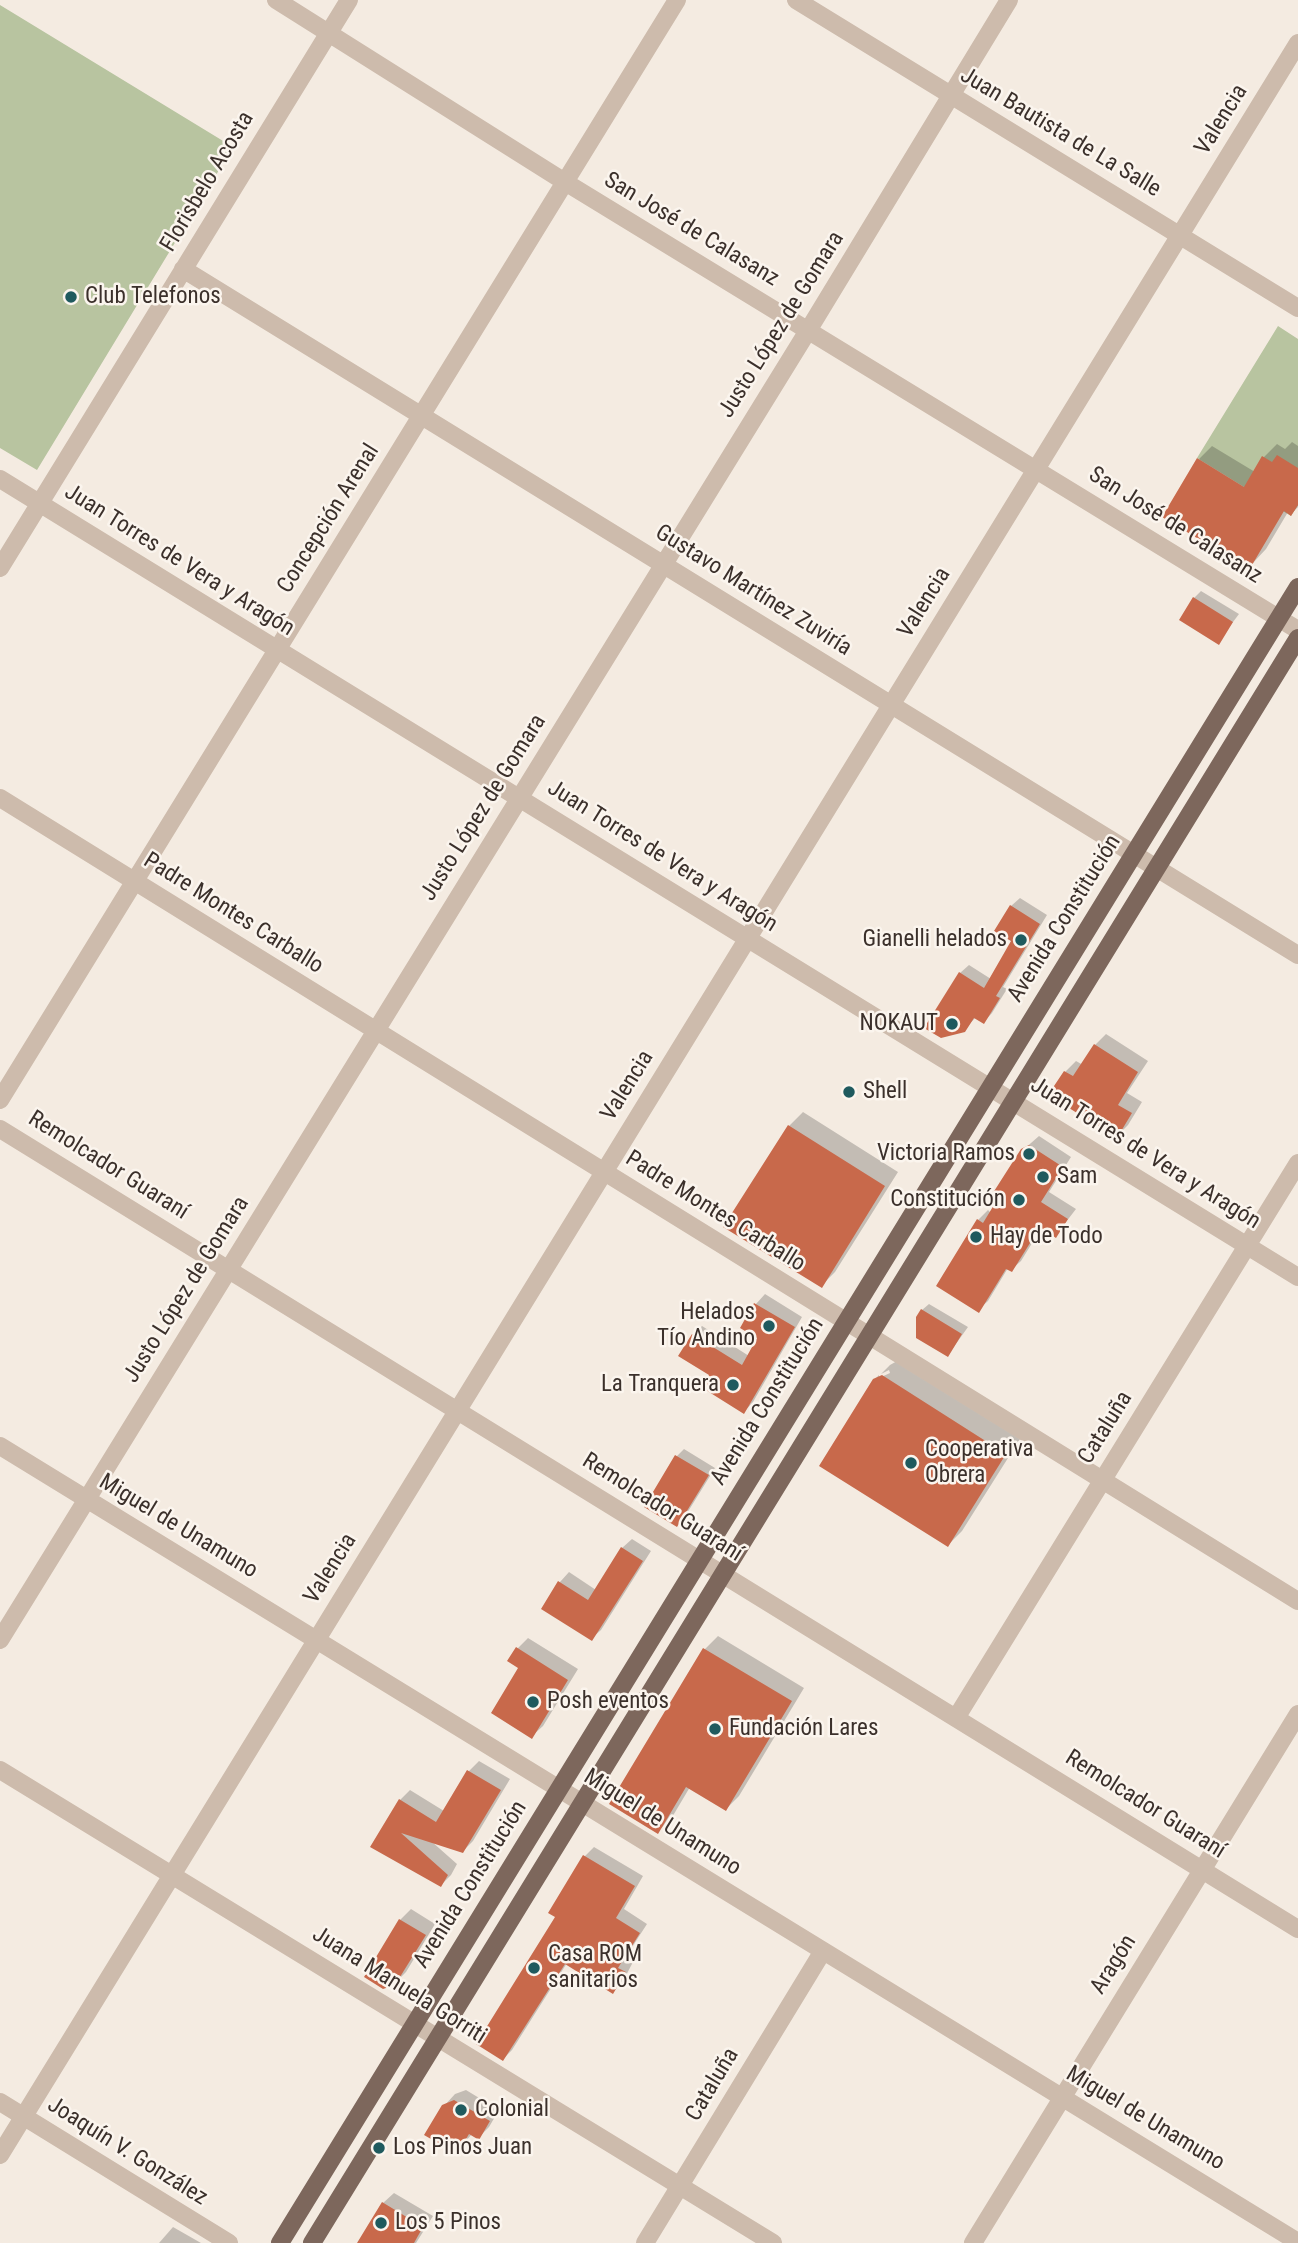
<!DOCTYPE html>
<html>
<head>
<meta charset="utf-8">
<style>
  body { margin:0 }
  canvas { display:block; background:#f4ebe1 }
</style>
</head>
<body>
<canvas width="1298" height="2243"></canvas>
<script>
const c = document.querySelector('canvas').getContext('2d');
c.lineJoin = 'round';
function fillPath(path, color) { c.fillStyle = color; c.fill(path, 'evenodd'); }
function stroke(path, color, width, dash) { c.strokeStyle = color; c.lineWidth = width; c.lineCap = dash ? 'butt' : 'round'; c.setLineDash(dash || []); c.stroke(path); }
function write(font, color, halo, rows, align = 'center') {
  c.font = font + ' "Roboto Condensed",sans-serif'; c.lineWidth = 5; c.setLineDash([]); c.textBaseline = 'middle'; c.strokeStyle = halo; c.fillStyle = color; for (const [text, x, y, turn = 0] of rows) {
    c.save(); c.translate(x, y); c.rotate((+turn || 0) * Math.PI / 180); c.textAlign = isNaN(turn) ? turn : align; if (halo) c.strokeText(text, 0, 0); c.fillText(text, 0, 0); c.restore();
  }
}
fillPath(new Path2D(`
  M 0,5 L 233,147 L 37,470 L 0,448 Z
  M 1278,326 L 1298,339 L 1298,505 L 1291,516 L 1197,458 Z`), '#b8c4a0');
fillPath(new Path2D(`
  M 1292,442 L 1298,446 L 1298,507 L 1291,514 L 1288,512 L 1266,549 L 1252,564 L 1199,459 L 1212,446 L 1255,472 L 1264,457 L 1277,444 L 1285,449 Z
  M 1201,591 L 1239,614 L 1218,642 L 1194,598 Z
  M 1020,898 L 1047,915 L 1003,987 L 1007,989 L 992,1013 L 984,1022 L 976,1017 L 964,1030 L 960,973 L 969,965 L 991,979 L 1013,941 L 1011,906 Z
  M 1106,1034 L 1148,1061 L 1127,1093 L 1142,1102 L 1128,1125 L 1117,1136 L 1065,1072 L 1076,1061 L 1083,1065 L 1095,1045 Z
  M 803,1112 L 898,1172 L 835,1272 L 821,1286 L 789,1126 Z
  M 1039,1136 L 1071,1157 L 1049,1192 L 1076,1209 L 1056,1235 L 1042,1227 L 1021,1261 L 1011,1270 L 1008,1268 L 988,1301 L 978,1310 L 939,1286 L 978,1220 L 988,1210 L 991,1213 L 1023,1150 Z
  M 765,1294 L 802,1317 L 753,1402 L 744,1412 L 712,1374 L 693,1335 L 702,1326 L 749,1356 L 760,1337 L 742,1327 L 756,1304 Z
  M 929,1304 L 968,1327 L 948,1355 L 922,1310 Z
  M 897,1361 L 1020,1439 L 962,1531 L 948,1545 L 874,1380 L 879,1375 L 879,1378 L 890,1373 L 889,1370 L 881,1374 L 890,1365 Z
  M 684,1449 L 715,1468 L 684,1518 L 677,1525 L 647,1506 L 677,1456 Z
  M 632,1539 L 651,1551 L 601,1630 L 591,1639 L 543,1608 L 560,1582 L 569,1572 L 596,1590 L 622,1548 Z
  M 718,1636 L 804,1688 L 739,1796 L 726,1809 L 690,1787 L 671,1819 L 658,1831 L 612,1803 L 705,1649 Z
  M 528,1638 L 578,1669 L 543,1726 L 532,1736 L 517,1649 Z
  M 479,1761 L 510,1779 L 473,1841 L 463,1851 L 431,1841 L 457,1864 L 451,1875 L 441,1885 L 373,1846 L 400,1800 L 410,1790 L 444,1811 L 469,1771 Z
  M 594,1847 L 643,1876 L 624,1909 L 647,1924 L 625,1958 L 633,1962 L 622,1983 L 613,1992 L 567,1963 L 512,2050 L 503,2059 L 557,1916 L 550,1912 L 585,1856 Z
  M 411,1909 L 435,1924 L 406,1972 L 394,1984 L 400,1920 Z
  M 466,2090 L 499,2110 L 489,2127 L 478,2138 L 472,2134 L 456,2152 L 444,2106 L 455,2094 Z
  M 394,2193 L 433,2216 L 416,2243 L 359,2243 L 383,2203 Z
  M 173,2227 L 201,2243 L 159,2243 Z`), '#0003');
fillPath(new Path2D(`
  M 1277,455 L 1298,468 L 1298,505 L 1291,516 L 1284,511 L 1252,565 L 1245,567 L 1162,517 L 1197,458 L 1244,487 L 1262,456 L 1272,462 Z
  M 1193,597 L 1233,622 L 1219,645 L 1179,620 Z
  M 1010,905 L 1040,924 L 996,996 L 1000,998 L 984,1024 L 974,1018 L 965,1032 L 941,1038 L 924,1028 L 959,972 L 984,988 L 1011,941 L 994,931 Z
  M 1094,1044 L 1138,1072 L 1118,1105 L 1132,1113 L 1117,1138 L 1061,1103 L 1054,1086 L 1064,1071 L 1073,1076 Z
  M 788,1125 L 885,1186 L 822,1288 L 723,1227 Z
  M 1029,1145 L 1063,1167 L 1041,1202 L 1068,1219 L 1056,1238 L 1040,1227 L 1012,1272 L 1006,1269 L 979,1313 L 936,1286 L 977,1219 L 983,1223 L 997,1200 L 991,1196 L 1021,1149 Z
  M 754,1303 L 795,1327 L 744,1414 L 701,1387 L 709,1375 L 678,1356 L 692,1334 L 742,1365 L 757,1338 L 740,1328 Z
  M 921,1309 L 962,1334 L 948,1357 L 916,1338 L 916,1317 Z
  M 882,1375 L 1006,1454 L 948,1547 L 819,1466 L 873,1379 Z
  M 675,1455 L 709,1475 L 677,1527 L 644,1507 Z
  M 621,1547 L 643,1561 L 592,1641 L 541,1609 L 558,1581 L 588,1600 Z
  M 516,1647 L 568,1680 L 532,1739 L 491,1713 L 518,1668 L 507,1661 Z
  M 703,1648 L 792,1701 L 726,1811 L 686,1787 L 658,1834 L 609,1804 Z
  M 467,1770 L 501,1790 L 463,1853 L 401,1833 L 448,1875 L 441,1887 L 370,1847 L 399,1799 L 436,1822 Z
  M 583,1855 L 635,1886 L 616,1918 L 640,1933 L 618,1968 L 626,1972 L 613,1994 L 565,1964 L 503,2061 L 476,2044 L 555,1917 L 548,1913 Z
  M 399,1919 L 426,1935 L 395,1985 L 383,1989 L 364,1977 Z
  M 454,2100 L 490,2121 L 479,2140 L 469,2134 L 457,2154 L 424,2135 L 442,2105 Z
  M 382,2202 L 423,2227 L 414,2243 L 357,2243 Z`), '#c8694b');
stroke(new Path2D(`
  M 276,0 L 565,182 L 1298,630
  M 796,0 L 1298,308
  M 183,269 L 1298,955
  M 0,479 L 1298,1277
  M 0,568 L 349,0
  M 0,798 L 1298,1601
  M 0,1100 L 677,0
  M 0,1129 L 1298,1929
  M 0,1446 L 1298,2242
  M 0,1640 L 809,329 L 1009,0
  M 956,1718 L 1298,1163
  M 0,1770 L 773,2243
  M 0,2102 L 229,2243
  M 0,2155 L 1298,43
  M 645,2243 L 823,1951
  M 973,2243 L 1298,1714`), '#cdbbac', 18);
stroke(new Path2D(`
  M 280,2243 L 1298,587
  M 312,2243 L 1298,638`), '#7d675c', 18);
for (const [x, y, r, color] of [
  [71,297,7,"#1f5a5e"],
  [1021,940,7,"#1f5a5e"],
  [952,1024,7,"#1f5a5e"],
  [849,1092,7,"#1f5a5e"],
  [1029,1154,7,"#1f5a5e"],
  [1043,1177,7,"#1f5a5e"],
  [1019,1200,7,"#1f5a5e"],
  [976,1237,7,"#1f5a5e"],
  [769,1326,7,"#1f5a5e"],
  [733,1385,7,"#1f5a5e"],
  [911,1463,7,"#1f5a5e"],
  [533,1702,7,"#1f5a5e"],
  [715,1729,7,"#1f5a5e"],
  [534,1968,7,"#1f5a5e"],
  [461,2110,7,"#1f5a5e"],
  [379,2148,7,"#1f5a5e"],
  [381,2223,7,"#1f5a5e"]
]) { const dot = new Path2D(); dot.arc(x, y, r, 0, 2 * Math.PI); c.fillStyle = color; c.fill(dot); stroke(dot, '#fbf5ee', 2.5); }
write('23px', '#3b302b', '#fbf5ee', [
  ["Valencia",1222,120,-58],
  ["Juan Bautista de La Salle",1060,133,31],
  ["Florisbelo Acosta",208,182,-59],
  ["San José de Calasanz",691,230,31],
  ["Justo López de Gomara",782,325,-58],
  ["Concepción Arenal",329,519,-58],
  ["San José de Calasanz",1175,526,32],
  ["Juan Torres de Vera y Aragón",179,561,32],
  ["Gustavo Martínez Zuviría",753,591,32],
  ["Valencia",925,603,-58],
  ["Justo López de Gomara",484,808,-58],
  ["Juan Torres de Vera y Aragón",662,857,32],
  ["Padre Montes Carballo",233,914,32],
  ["Avenida Constitución",1065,919,-58],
  ["Valencia",628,1086,-58],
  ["Juan Torres de Vera y Aragón",1145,1154,32],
  ["Remolcador Guaraní",108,1166,32],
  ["Padre Montes Carballo",715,1212,32],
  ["Justo López de Gomara",187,1290,-58],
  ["Avenida Constitución",768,1402,-58],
  ["Cataluña",1106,1428,-58],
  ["Remolcador Guaraní",662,1508,32],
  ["Miguel de Unamuno",178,1527,31],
  ["Valencia",331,1569,-58],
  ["Remolcador Guaraní",1145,1805,32],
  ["Miguel de Unamuno",662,1823,32],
  ["Avenida Constitución",471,1885,-58],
  ["Aragón",1114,1965,-58],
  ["Juana Manuela Gorriti",399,1986,32],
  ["Cataluña",713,2085,-59],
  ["Miguel de Unamuno",1145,2119,31],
  ["Joaquín V. González",127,2152,32]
]);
write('23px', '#3b302b', '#fbf5ee', [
  ["Club Telefonos",85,297],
  ["Gianelli helados",1007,940,"right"],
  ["NOKAUT",938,1024,"right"],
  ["Shell",863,1092],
  ["Victoria Ramos",1015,1154,"right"],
  ["Sam",1057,1177],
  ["Constitución",1005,1200,"right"],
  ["Hay de Todo",990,1237],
  ["Helados",755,1313,"right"],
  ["Tío Andino",755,1339,"right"],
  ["La Tranquera",719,1385,"right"],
  ["Cooperativa",925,1450],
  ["Obrera",925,1476],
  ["Posh eventos",547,1702],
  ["Fundación Lares",729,1729],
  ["Casa ROM",548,1955],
  ["sanitarios",548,1981],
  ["Colonial",475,2110],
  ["Los Pinos Juan",393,2148],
  ["Los 5 Pinos",395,2223]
], 'left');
</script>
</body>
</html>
